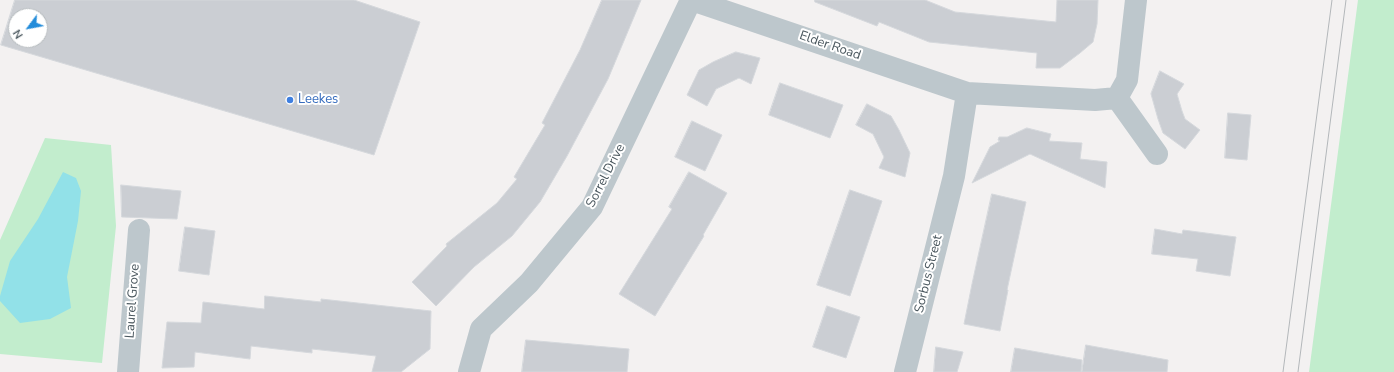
<!DOCTYPE html>
<html>
<head>
<meta charset="utf-8">
<style>
  body { margin:0 }
  #map { position:relative; width:1394px; height:372px; overflow:hidden; background:#f3f1f1; font-family:"Nunito Sans",sans-serif }
  canvas { display:block }
  .north { position:absolute; left:8px; top:8px; width:40px; height:40px; box-sizing:border-box; background:#fff; border:1px solid #b6bbbe; border-radius:50%; rotate:238deg; font-size:11px; font-weight:700; line-height:16px; text-align:center; color:#49565d }
  .north::after { content:''; display:block; margin:auto; width:14px; height:18px; background:#238cda; clip-path:polygon(50% 0,100% 100%,50% 72%,0 100%) }
</style>
</head>
<body>
<div id="map">
<canvas width="1394" height="372"></canvas>
<div class="north">N</div>
</div>
<script>
const c = document.querySelector('canvas').getContext('2d');
c.lineJoin = 'round';
function fillPath(path, color) { c.fillStyle = color; c.fill(path, 'evenodd'); }
function stroke(path, color, width, dash) { c.strokeStyle = color; c.lineWidth = width; c.lineCap = dash ? 'butt' : 'round'; c.setLineDash(dash || []); c.stroke(path); }
function write(font, color, halo, rows, align = 'center') {
  c.font = font + ' "Nunito Sans",sans-serif'; c.lineWidth = 4; c.setLineDash([]); c.textBaseline = 'middle'; c.strokeStyle = halo; c.fillStyle = color; for (const [text, x, y, turn = 0] of rows) {
    c.save(); c.translate(x, y); c.rotate((+turn || 0) * Math.PI / 180); c.textAlign = isNaN(turn) ? turn : align; if (halo) c.strokeText(text, 0, 0); c.fillText(text, 0, 0); c.restore();
  }
}
fillPath(new Path2D(`
  M 1358,0 L 1394,0 L 1394,372 L 1309,372 Z
  M 45,138 L 111,145 L 116,226 L 102,363 L 0,354 L 0,240 Z`), '#c2edcd');
fillPath(new Path2D(`
  M 63,172 L 76,178 L 81,191 L 78,221 L 67,277 L 71,308 L 50,319 L 20,323 L 0,301 L 0,296 L 10,261 L 38,219 Z`), '#92e1e8');
const building = new Path2D(`
  M 15,0 L 354,0 L 420,22 L 374,155 L 1,45 ZM 16,16 L 40,16 L 40,40 L 16,40 Z
  M 602,0 L 641,0 L 608,79 L 567,156 L 540,202 L 512,236 L 474,267 L 436,306 L 412,282 L 447,246 L 446,244 L 497,203 L 517,179 L 514,177 L 545,125 L 542,123 L 580,50 Z
  M 815,0 L 925,0 L 955,12 L 1056,22 L 1057,0 L 1098,0 L 1097,24 L 1093,42 L 1080,53 L 1060,68 L 1036,68 L 1037,53 L 929,42 L 879,22 L 877,26 L 815,2 Z
  M 736,52 L 760,58 L 751,84 L 739,78 L 716,89 L 707,106 L 687,95 L 699,70 L 713,62 Z
  M 1160,71 L 1184,84 L 1177,94 L 1182,111 L 1185,119 L 1200,130 L 1185,149 L 1163,133 L 1158,119 L 1151,94 Z
  M 780,83 L 843,105 L 830,138 L 769,115 Z
  M 867,104 L 891,116 L 899,130 L 910,153 L 905,177 L 879,168 L 884,157 L 873,134 L 856,125 Z
  M 1228,113 L 1251,115 L 1247,160 L 1225,158 Z
  M 692,121 L 722,135 L 705,171 L 675,157 Z
  M 1027,128 L 1051,134 L 1049,141 L 1082,143 L 1080,159 L 1107,162 L 1105,188 L 1030,154 L 972,183 L 990,147 L 1000,141 L 998,140 L 999,137 L 1007,137 Z
  M 689,172 L 727,193 L 703,235 L 704,236 L 655,316 L 619,294 L 672,209 L 669,207 Z
  M 121,185 L 181,191 L 177,219 L 122,217 Z
  M 850,190 L 882,201 L 850,296 L 817,285 Z
  M 992,194 L 1026,202 L 1007,290 L 1008,290 L 1000,331 L 964,324 L 972,284 Z
  M 185,227 L 215,231 L 209,275 L 179,271 Z
  M 1155,229 L 1182,234 L 1183,230 L 1236,237 L 1230,276 L 1196,271 L 1198,259 L 1152,254 Z
  M 265,296 L 321,302 L 321,299 L 431,311 L 430,349 L 401,372 L 372,372 L 376,356 L 312,349 L 312,353 L 251,346 L 250,359 L 195,352 L 194,367 L 162,368 L 167,322 L 201,323 L 203,302 L 264,309 Z
  M 827,306 L 860,317 L 846,358 L 813,347 Z
  M 526,340 L 629,349 L 627,372 L 522,372 Z
  M 1086,345 L 1168,360 L 1167,372 L 1082,372 Z
  M 936,347 L 963,352 L 957,372 L 934,372 Z
  M 1015,348 L 1082,360 L 1081,372 L 1011,372 Z`);
fillPath(building, '#cbced3');
stroke(building, '#d5d8dc', 1);
stroke(new Path2D(`
  M 692,0 L 967,93
  M 1117,98 L 1157,154
  M 128,372 L 139,230
  M 469,372 L 481,329 L 529,283 L 592,207 L 691,0
  M 905,372 L 954,176 L 967,93 L 1095,100 L 1117,98 L 1127,80 L 1136,0`), '#bdc7cc', 22);
stroke(new Path2D(`
  M 1283,372 L 1332,0
  M 1298,372 L 1346,0`), '#b3b7ba', 1);
for (const [x, y, r, color] of [
  [290,100,4,"#3f7fe0"]
]) { const dot = new Path2D(); dot.arc(x, y, r, 0, 2 * Math.PI); c.fillStyle = color; c.fill(dot); stroke(dot, '#fff', 1.5); }
write('13px', '#49565d', '#fff', [
  ["Elder Road",830,46,19],
  ["Sorrel Drive",606,176,-63],
  ["Sorbus Street",929,274,-76],
  ["Laurel Grove",133,301,-86]
]);
write('13px', '#366cbe', '#fff', [
  ["Leekes",298,100]
], 'left');
</script>
</body>
</html>
